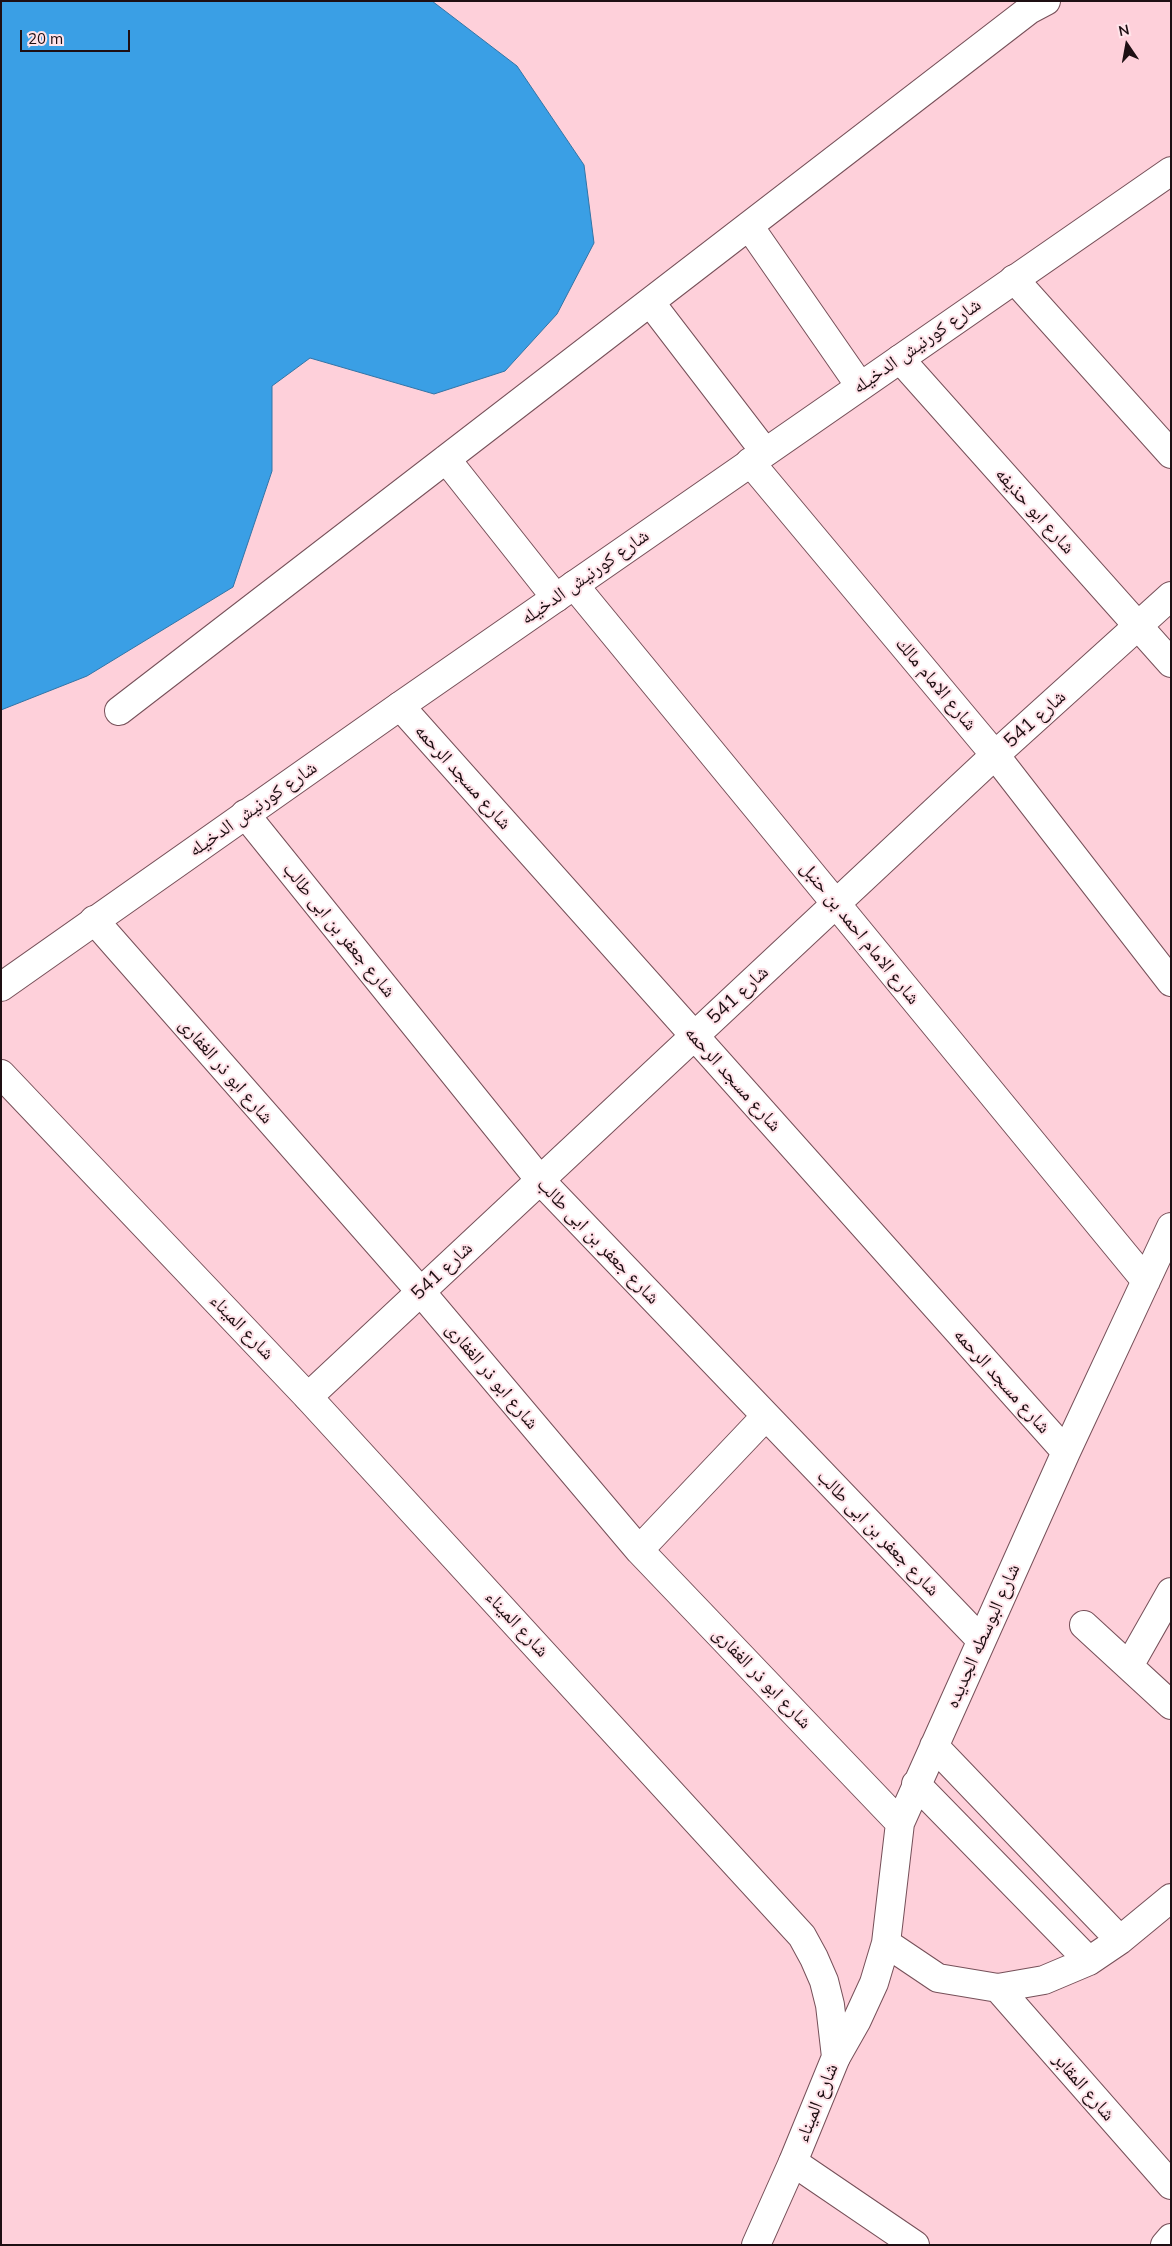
<!DOCTYPE html>
<html>
<head>
<meta charset="utf-8">
<style>
  body { margin:0 }
  #map { position:relative; width:1172px; height:2246px; overflow:hidden; background:#fed0da; font-family:Mulish,sans-serif }
  canvas { display:block }
  .frame { position:absolute; inset:0; border:2px solid #1e0f13; pointer-events:none }
  .north { position:absolute; left:1102px; top:20px; width:50px; height:50px; -webkit-text-stroke:4px #ffe3e9; paint-order:stroke; rotate:348deg; font-size:14px; font-weight:700; line-height:20px; text-align:center; color:#1e0f13 }
  .north::after { content:''; display:block; margin:auto; width:18px; height:22px; background:#1e0f13; clip-path:polygon(50% 0,100% 100%,50% 72%,0 100%) }
  .scale { position:absolute; left:20px; top:30px; width:110px; height:22px; box-sizing:border-box; border:2px solid #1e0f13; border-top:0; padding-left:6px; font-size:15px; line-height:18px; white-space:nowrap; color:#1e0f13; -webkit-text-stroke:4px #ffe3e9; paint-order:stroke }
</style>
</head>
<body>
<div id="map">
<canvas width="1172" height="2246"></canvas>
<div class="frame"></div>
<div class="north">N</div>
<div class="scale">20 m</div>
</div>
<script>
const c = document.querySelector('canvas').getContext('2d');
c.lineJoin = 'round';
function fillPath(path, color) { c.fillStyle = color; c.fill(path, 'evenodd'); }
function stroke(path, color, width, dash) { c.strokeStyle = color; c.lineWidth = width; c.lineCap = dash ? 'butt' : 'round'; c.setLineDash(dash || []); c.stroke(path); }
function write(font, color, halo, rows, align = 'center') {
  c.font = font + ' Mulish,"Noto Naskh Arabic",sans-serif'; c.lineWidth = 4; c.setLineDash([]); c.textBaseline = 'middle'; c.strokeStyle = halo; c.fillStyle = color; for (const [text, x, y, turn = 0] of rows) {
    c.save(); c.translate(x, y); c.rotate((+turn || 0) * Math.PI / 180); c.textAlign = isNaN(turn) ? turn : align; if (halo) c.strokeText(text, 0, 0); c.fillText(text, 0, 0); c.restore();
  }
}
const water = new Path2D(`
  M 1,1 L 432,1 L 517,66 L 584,165 L 594,243 L 557,314 L 505,371 L 434,394 L 310,358 L 272,386 L 272,471 L 233,587 L 87,676 L 1,710 Z`);
fillPath(water, '#3a9fe5');
stroke(water, '#3274a6', 1);
const minor = new Path2D(`
  M 749,226 L 860,386
  M 1014,279 L 1171,454
  M 650,302 L 765,452
  M 900,359 L 1171,663
  M 446,459 L 556,598
  M 750,462 L 995,755 L 1171,982
  M 574,585 L 1146,1281
  M 400,706 L 1066,1452
  M 119,711 L 1029,10 L 1046,1
  M 245,814 L 540,1180 L 981,1640
  M 94,920 L 421,1292 L 639,1550 L 900,1823
  M 308,1397 L 995,755 L 1171,596
  M 639,1550 L 766,1416
  M 1084,1625 L 1171,1705
  M 1129,1666 L 1171,1592
  M 934,1746 L 1120,1940
  M 916,1784 L 1089,1961
  M 886,1943 L 938,1978 L 998,1988 L 1044,1980 L 1089,1961 L 1120,1940 L 1171,1898
  M 998,1988 L 1171,2185
  M 836,2057 L 857,2020 L 874,1983 L 886,1943 L 900,1823 L 1066,1452 L 1171,1227
  M 793,2162 L 915,2245
  M 1165,2245 L 1171,2238`);
const primary = new Path2D(`
  M 1,987 L 400,706 L 1171,171
  M 1,1074 L 308,1397 L 802,1936 L 814,1958 L 824,1981 L 830,2005 L 836,2057 L 793,2162 L 756,2245`);
stroke(minor, '#765059', 30);
stroke(primary, '#765059', 30);
stroke(minor, '#fff', 28);
stroke(primary, '#fff', 28);
write('19px', '#1e0f13', '#ffe3e9', [
  ["شارع كورنيش الدخيله",917,346,-35],
  ["شارع ابو حذيفه",1035,511,48],
  ["شارع كورنيش الدخيله",585,577,-35],
  ["شارع الامام مالك",936,684,50],
  ["شارع 541",1035,719,-42],
  ["شارع مسجد الرحمه",463,777,48],
  ["شارع كورنيش الدخيله",253,809,-35],
  ["شارع جعفر بن ابى طالب",339,930,51],
  ["شارع الامام احمد بن حنبل",860,933,51],
  ["شارع 541",738,995,-43],
  ["شارع ابو ذر الغفارى",226,1071,49],
  ["شارع مسجد الرحمه",733,1079,48],
  ["شارع جعفر بن ابى طالب",598,1241,46],
  ["شارع 541",442,1271,-43],
  ["شارع الميناء",242,1327,46],
  ["شارع ابو ذر الغفارى",492,1376,50],
  ["شارع مسجد الرحمه",1002,1381,48],
  ["شارع جعفر بن ابى طالب",878,1533,46],
  ["شارع الميناء",517,1624,47],
  ["شارع البوسطه الجديده",983,1636,-66],
  ["شارع ابو ذر الغفارى",762,1678,46],
  ["شارع المقابر",1084,2087,49],
  ["شارع الميناء",817,2103,-68]
]);
</script>
</body>
</html>
